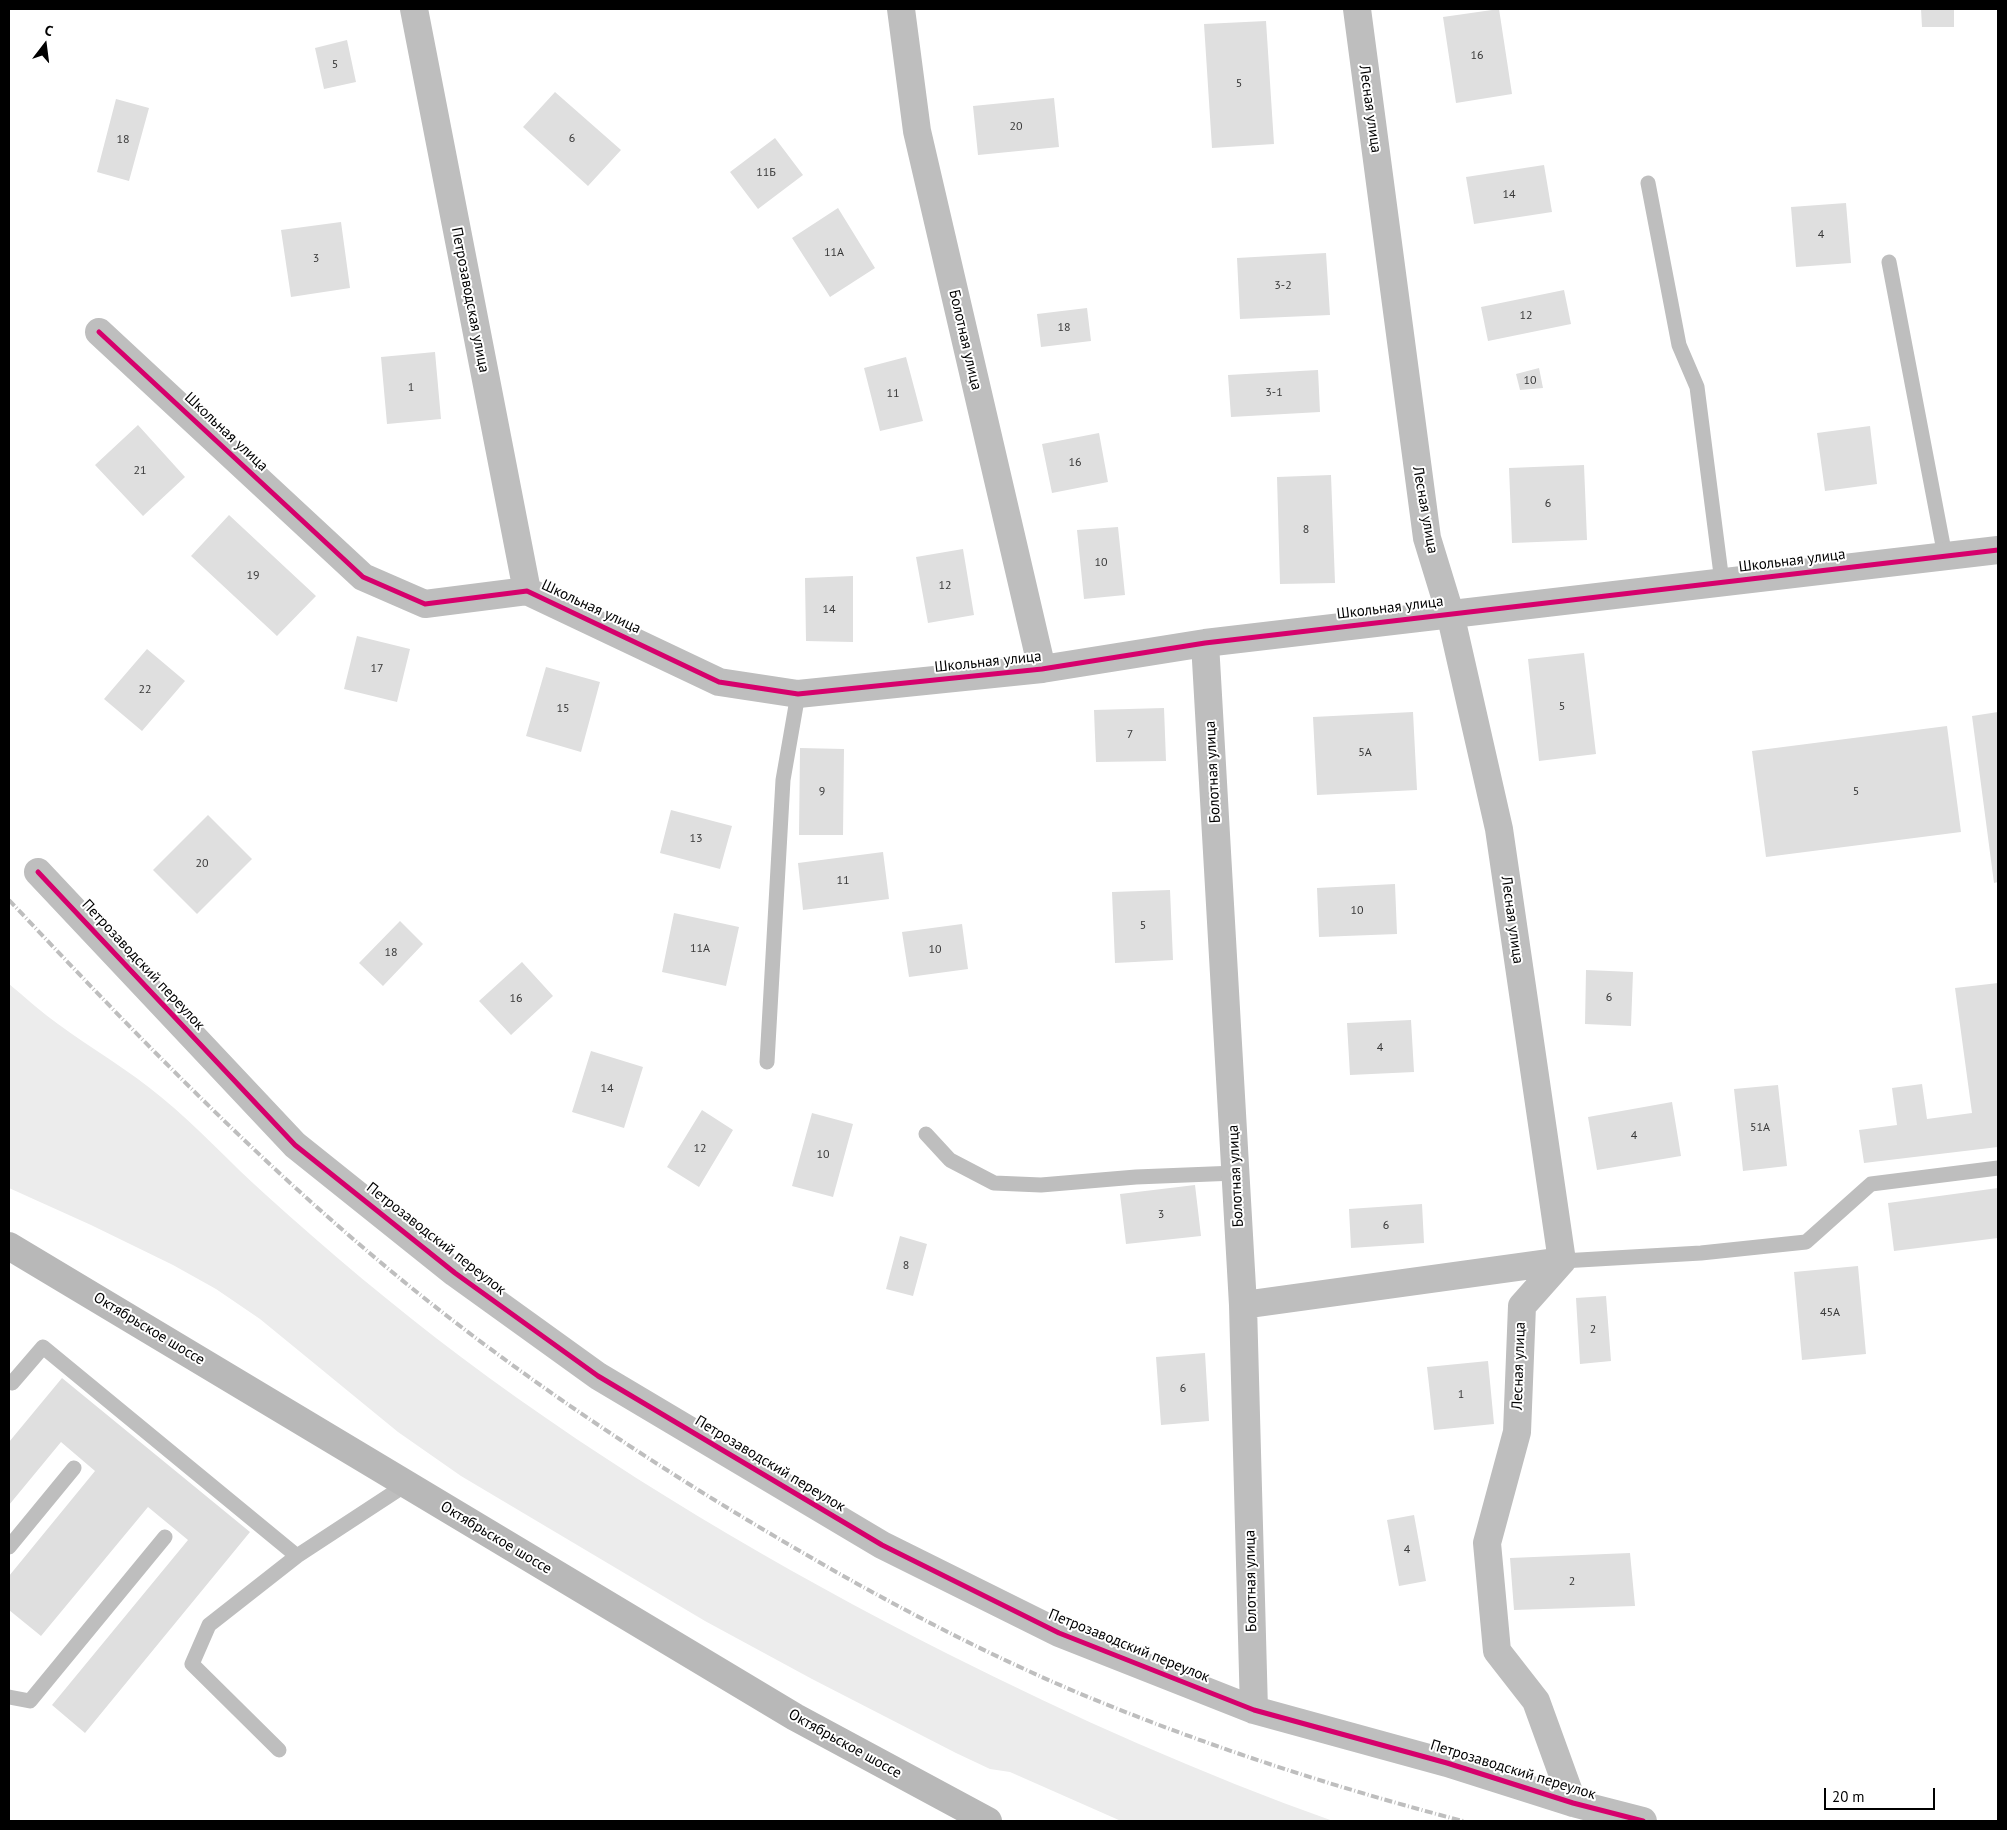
<!DOCTYPE html>
<html>
<head>
<meta charset="utf-8">
<style>
  body { margin:0 }
  #map { position:relative; width:2007px; height:1830px; overflow:hidden; background:#fff; font-family:"PT Sans",sans-serif }
  canvas { display:block }
  .frame { position:absolute; inset:0; border:10px solid #000; pointer-events:none }
  .north { position:absolute; left:20px; top:20px; width:50px; height:50px; -webkit-text-stroke:4px #fff; paint-order:stroke; rotate:15deg; font-size:14px; font-weight:700; line-height:20px; text-align:center; color:#000 }
  .north::after { content:''; display:block; margin:auto; width:18px; height:22px; background:#000; clip-path:polygon(50% 0,100% 100%,50% 72%,0 100%) }
  .scale { position:absolute; left:1824px; top:1788px; width:111px; height:22px; box-sizing:border-box; border:2px solid #000; border-top:0; padding-left:6px; font-size:15px; line-height:18px; white-space:nowrap; color:#000; -webkit-text-stroke:4px #fff; paint-order:stroke }
</style>
</head>
<body>
<div id="map">
<canvas width="2007" height="1830"></canvas>
<div class="frame"></div>
<div class="north">С</div>
<div class="scale">20 m</div>
</div>
<script>
const c = document.querySelector('canvas').getContext('2d');
c.lineJoin = 'round';
function fillPath(path, color) { c.fillStyle = color; c.fill(path, 'evenodd'); }
function stroke(path, color, width, dash) { c.strokeStyle = color; c.lineWidth = width; c.lineCap = dash ? 'butt' : 'round'; c.setLineDash(dash || []); c.stroke(path); }
function write(font, color, halo, rows, align = 'center') {
  c.font = font + ' "PT Sans",sans-serif'; c.lineWidth = 4; c.setLineDash([]); c.textBaseline = 'middle'; c.strokeStyle = halo; c.fillStyle = color; for (const [text, x, y, turn = 0] of rows) {
    c.save(); c.translate(x, y); c.rotate((+turn || 0) * Math.PI / 180); c.textAlign = isNaN(turn) ? turn : align; if (halo) c.strokeText(text, 0, 0); c.fillText(text, 0, 0); c.restore();
  }
}
fillPath(new Path2D(`
  M 9,984 C 25,997 41,1012 58,1024 C 92,1049 129,1070 161,1097 C 198,1127 230,1163 266,1195 C 328,1251 393,1306 461,1357 C 613,1471 778,1568 948,1654 C 1073,1717 1201,1774 1333,1821 L 1121,1821 L 1010,1772 L 990,1769 L 956,1753 L 812,1679 L 705,1621 L 461,1476 L 398,1432 L 260,1319 L 216,1289 L 173,1265 L 91,1225 L 9,1188 Z`), '#ececec');
fillPath(new Path2D(`
  M 1499,9 L 1512,94 L 1456,103 L 1443,17 Z
  M 1921,9 L 1954,9 L 1954,27 L 1922,27 Z
  M 1266,21 L 1274,144 L 1212,148 L 1204,24 Z
  M 347,40 L 356,82 L 324,89 L 315,48 Z
  M 555,92 L 621,150 L 588,186 L 523,127 Z
  M 1054,98 L 1059,147 L 978,155 L 973,106 Z
  M 116,99 L 149,108 L 129,181 L 97,172 Z
  M 775,138 L 803,175 L 758,209 L 730,172 Z
  M 1544,165 L 1552,212 L 1474,224 L 1466,177 Z
  M 1846,203 L 1851,263 L 1796,267 L 1791,207 Z
  M 838,208 L 875,268 L 830,297 L 792,238 Z
  M 341,222 L 350,288 L 291,297 L 281,230 Z
  M 1326,253 L 1330,315 L 1240,319 L 1237,258 Z
  M 1564,290 L 1571,324 L 1488,341 L 1481,307 Z
  M 1087,308 L 1091,341 L 1041,347 L 1037,314 Z
  M 435,352 L 441,419 L 387,424 L 381,357 Z
  M 906,357 L 923,421 L 880,431 L 864,368 Z
  M 1539,368 L 1543,388 L 1520,390 L 1516,374 Z
  M 1318,370 L 1320,412 L 1231,417 L 1228,375 Z
  M 138,425 L 185,477 L 143,516 L 95,465 Z
  M 1870,426 L 1877,484 L 1825,491 L 1817,433 Z
  M 1099,433 L 1108,482 L 1052,493 L 1042,444 Z
  M 1584,465 L 1587,540 L 1512,543 L 1509,468 Z
  M 1331,475 L 1335,583 L 1280,584 L 1277,477 Z
  M 229,515 L 316,596 L 277,636 L 191,556 Z
  M 1118,527 L 1125,595 L 1084,599 L 1077,530 Z
  M 963,549 L 974,615 L 928,623 L 916,557 Z
  M 853,576 L 853,642 L 806,641 L 805,578 Z
  M 357,636 L 410,649 L 397,702 L 344,689 Z
  M 147,649 L 185,681 L 142,731 L 104,699 Z
  M 1584,653 L 1596,754 L 1539,761 L 1528,659 Z
  M 546,667 L 600,682 L 581,752 L 526,736 Z
  M 1164,708 L 1166,761 L 1096,762 L 1094,710 Z
  M 1413,712 L 1417,790 L 1317,795 L 1313,717 Z
  M 1998,712 L 1998,882 L 1994,883 L 1972,716 Z
  M 1947,726 L 1961,832 L 1766,857 L 1752,751 Z
  M 800,748 L 844,749 L 843,835 L 799,835 Z
  M 671,810 L 732,826 L 720,869 L 660,853 Z
  M 208,815 L 252,859 L 197,914 L 153,870 Z
  M 883,852 L 889,899 L 803,910 L 798,863 Z
  M 1395,884 L 1397,934 L 1319,937 L 1317,888 Z
  M 1170,890 L 1173,960 L 1115,963 L 1112,892 Z
  M 674,913 L 739,927 L 726,986 L 662,972 Z
  M 400,921 L 423,944 L 383,986 L 359,963 Z
  M 962,924 L 968,969 L 909,977 L 902,932 Z
  M 522,962 L 553,996 L 511,1035 L 479,1001 Z
  M 1586,970 L 1633,972 L 1631,1026 L 1585,1024 Z
  M 1998,983 L 1998,1147 L 1864,1163 L 1859,1130 L 1897,1125 L 1892,1088 L 1922,1084 L 1927,1119 L 1972,1113 L 1955,988 Z
  M 1411,1020 L 1414,1072 L 1350,1075 L 1347,1023 Z
  M 591,1051 L 643,1067 L 624,1128 L 572,1112 Z
  M 1778,1085 L 1787,1166 L 1743,1171 L 1734,1089 Z
  M 1672,1102 L 1681,1156 L 1597,1170 L 1588,1117 Z
  M 702,1110 L 733,1130 L 699,1187 L 667,1167 Z
  M 812,1113 L 853,1124 L 833,1197 L 792,1186 Z
  M 1195,1185 L 1201,1236 L 1126,1244 L 1120,1194 Z
  M 1998,1188 L 1998,1238 L 1894,1251 L 1888,1203 Z
  M 1422,1204 L 1424,1243 L 1351,1248 L 1349,1209 Z
  M 900,1236 L 927,1244 L 913,1296 L 886,1289 Z
  M 1858,1266 L 1866,1354 L 1802,1360 L 1794,1272 Z
  M 1606,1296 L 1611,1361 L 1580,1364 L 1576,1298 Z
  M 1205,1353 L 1209,1421 L 1161,1425 L 1156,1357 Z
  M 1488,1361 L 1494,1424 L 1434,1430 L 1427,1367 Z
  M 62,1378 L 250,1532 L 85,1733 L 52,1705 L 188,1540 L 148,1507 L 41,1636 L 9,1610 L 9,1576 L 95,1471 L 61,1442 L 9,1505 L 9,1442 Z
  M 1414,1515 L 1426,1581 L 1399,1586 L 1387,1520 Z
  M 1630,1553 L 1635,1606 L 1514,1610 L 1510,1558 Z`), '#dfdfdf');
stroke(new Path2D(`
  M 1648,183 L 1679,345 L 1697,387 L 1722,582
  M 1889,262 L 1945,556
  M 767,1062 L 783,780 L 798,694
  M 926,1134 L 950,1160 L 994,1183 L 1041,1185 L 1136,1177 L 1236,1173
  M 1562,1261 L 1701,1253 L 1806,1242 L 1871,1184 L 1998,1168
  M 12,1383 L 43,1347 L 297,1556 L 407,1484
  M 9,1547 L 74,1468
  M 9,1697 L 30,1701 L 165,1537
  M 279,1750 L 192,1664 L 209,1625 L 297,1556`), '#bebebe', 15);
stroke(new Path2D(`
  M 414,9 L 527,591
  M 901,9 L 917,131 L 1042,669
  M 1357,9 L 1427,538 L 1450,613 L 1499,829 L 1562,1261 L 1522,1306 L 1517,1432 L 1487,1543 L 1497,1651 L 1536,1701 L 1573,1803
  M 99,332 L 363,577 L 425,604 L 527,591 L 719,682 L 798,694 L 1042,669 L 1205,643 L 1998,550
  M 1205,643 L 1243,1305 L 1254,1710
  M 38,872 L 295,1145 L 455,1273 L 598,1376 L 882,1545 L 1059,1633 L 1254,1710 L 1447,1763 L 1573,1803 L 1643,1821
  M 1243,1305 L 1562,1261`), '#bebebe', 28);
stroke(new Path2D(`
  M 9,1246 L 795,1717 L 988,1821`), '#b8b8b8', 28);
stroke(new Path2D(`
  M 9,900 C 121,1019 235,1138 359,1244 C 468,1338 586,1420 708,1496 C 830,1571 956,1642 1088,1697 C 1210,1747 1336,1788 1463,1821`), '#bebebe', 4, [8, 2.5, 1, 2.5]);
stroke(new Path2D(`
  M 99,332 L 363,577 L 425,604 L 527,591 L 719,682 L 798,694 L 1042,669 L 1205,643 L 1998,550
  M 38,872 L 295,1145 L 455,1273 L 598,1376 L 882,1545 L 1059,1633 L 1254,1710 L 1447,1763 L 1573,1803 L 1643,1821`), '#d6006c', 5);
write('12px', '#383838', null, [
  ["16",1477,56],
  ["5",335,65],
  ["5",1239,84],
  ["20",1016,127],
  ["6",572,139],
  ["18",123,140],
  ["11Б",766,173],
  ["14",1509,195],
  ["4",1821,235],
  ["11А",834,253],
  ["3",316,259],
  ["3-2",1283,286],
  ["12",1526,316],
  ["18",1064,328],
  ["10",1530,381],
  ["1",411,388],
  ["3-1",1274,393],
  ["11",893,394],
  ["16",1075,463],
  ["21",140,471],
  ["6",1548,504],
  ["8",1306,530],
  ["10",1101,563],
  ["19",253,576],
  ["12",945,586],
  ["14",829,610],
  ["17",377,669],
  ["22",145,690],
  ["5",1562,707],
  ["15",563,709],
  ["7",1130,735],
  ["5А",1365,753],
  ["9",822,792],
  ["5",1856,792],
  ["13",696,839],
  ["20",202,864],
  ["11",843,881],
  ["10",1357,911],
  ["5",1143,926],
  ["11А",700,949],
  ["10",935,950],
  ["18",391,953],
  ["6",1609,998],
  ["16",516,999],
  ["4",1380,1048],
  ["14",607,1089],
  ["51А",1760,1128],
  ["4",1634,1136],
  ["12",700,1149],
  ["10",823,1155],
  ["3",1161,1215],
  ["6",1386,1226],
  ["8",906,1266],
  ["45А",1830,1313],
  ["2",1593,1330],
  ["6",1183,1389],
  ["1",1461,1395],
  ["4",1407,1550],
  ["2",1572,1582]
]);
write('15px', '#000', '#fff', [
  ["Лесная улица",1370,109,82],
  ["Петрозаводская улица",470,300,79],
  ["Болотная улица",965,340,77],
  ["Школьная улица",226,432,43],
  ["Лесная улица",1425,510,80],
  ["Школьная улица",1792,561,-7],
  ["Школьная улица",591,607,25],
  ["Школьная улица",1390,608,-7],
  ["Школьная улица",988,662,-6],
  ["Болотная улица",1213,772,-93],
  ["Лесная улица",1512,920,82],
  ["Петрозаводский переулок",143,965,47],
  ["Болотная улица",1236,1176,-93],
  ["Петрозаводский переулок",436,1239,38],
  ["Октябрьское шоссе",149,1329,31],
  ["Лесная улица",1519,1366,-88],
  ["Петрозаводский переулок",770,1464,31],
  ["Октябрьское шоссе",496,1538,31],
  ["Болотная улица",1251,1581,-91],
  ["Петрозаводский переулок",1129,1646,22],
  ["Октябрьское шоссе",845,1744,29],
  ["Петрозаводский переулок",1513,1770,17]
]);
</script>
</body>
</html>
